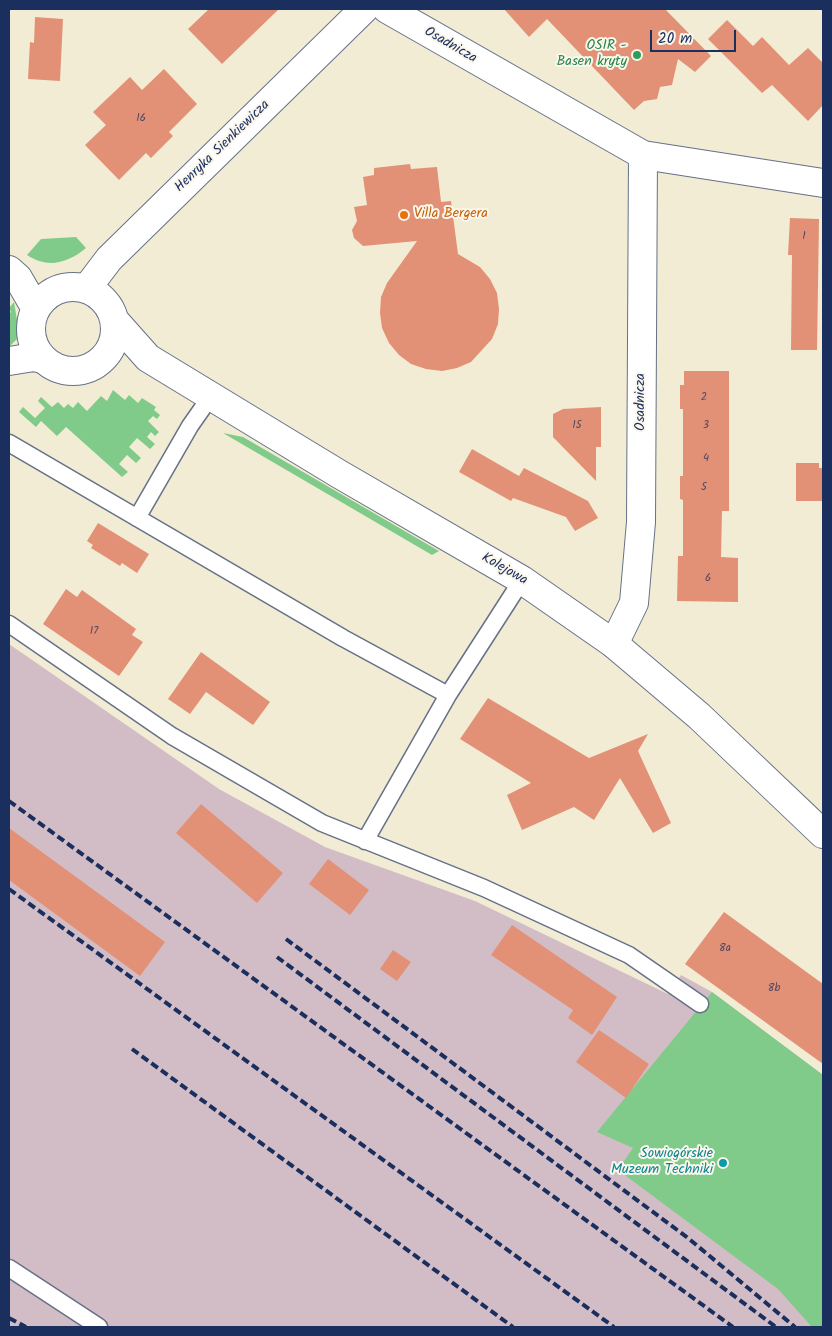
<!DOCTYPE html>
<html>
<head>
<meta charset="utf-8">
<style>
  body { margin:0 }
  #map { position:relative; width:832px; height:1336px; overflow:hidden; background:#f2ecd5; font-family:Kalam,sans-serif }
  canvas { display:block }
  .frame { position:absolute; inset:0; border:10px solid #1b2f5e; pointer-events:none }
  .scale { position:absolute; left:650px; top:30px; width:86px; height:22px; box-sizing:border-box; border:2px solid #1b2f5e; border-top:0; padding-left:6px; font-size:15px; line-height:18px; white-space:nowrap; color:#1b2f5e; -webkit-text-stroke:4px #fbf7ec; paint-order:stroke }
</style>
</head>
<body>
<div id="map">
<canvas width="832" height="1336"></canvas>
<div class="frame"></div>
<div class="scale">20 m</div>
</div>
<script>
const c = document.querySelector('canvas').getContext('2d');
c.lineJoin = 'round';
function fillPath(path, color) { c.fillStyle = color; c.fill(path, 'evenodd'); }
function stroke(path, color, width, dash) { c.strokeStyle = color; c.lineWidth = width; c.lineCap = dash ? 'butt' : 'round'; c.setLineDash(dash || []); c.stroke(path); }
function write(font, color, halo, rows, align = 'center') {
  c.font = font + ' Kalam,sans-serif'; c.lineWidth = 4; c.setLineDash([]); c.textBaseline = 'middle'; c.strokeStyle = halo; c.fillStyle = color; for (const [text, x, y, turn = 0] of rows) {
    c.save(); c.translate(x, y); c.rotate((+turn || 0) * Math.PI / 180); c.textAlign = isNaN(turn) ? turn : align; if (halo) c.strokeText(text, 0, 0); c.fillText(text, 0, 0); c.restore();
  }
}
fillPath(new Path2D(`
  M 9,644 L 219,789 L 325,847 L 475,901 L 668,994 L 681,975 L 712,992 L 823,1075 L 823,1327 L 9,1327 Z`), '#d2bdc7');
fillPath(new Path2D(`
  M 76,237 L 86,248 C 68,263 48,269 27,255 L 41,239 Z
  M 14,302 L 17,320 L 17,339 L 9,347 L 9,314 L 11,312 L 9,308 Z
  M 113,390 L 125,400 L 129,395 L 138,403 L 142,398 L 156,407 L 154,410 L 160,415 L 157,419 L 153,416 L 148,421 L 159,432 L 155,436 L 151,432 L 147,437 L 155,444 L 150,449 L 137,438 L 129,447 L 141,458 L 136,463 L 127,455 L 119,464 L 128,472 L 122,477 L 66,427 L 57,436 L 41,421 L 36,427 L 19,412 L 23,407 L 35,418 L 45,408 L 38,401 L 41,397 L 52,407 L 58,402 L 64,408 L 68,404 L 73,408 L 78,402 L 87,411 L 101,396 L 107,401 Z
  M 223,433 L 243,437 L 439,551 L 432,555 Z
  M 712,992 L 823,1075 L 823,1327 L 812,1327 L 778,1289 L 618,1170 L 633,1148 L 597,1132 Z`), '#80cb89');
fillPath(new Path2D(`
  M 209,9 L 279,9 L 222,64 L 188,29 Z
  M 504,9 L 665,9 L 711,56 L 695,72 L 678,59 L 672,85 L 660,87 L 657,99 L 644,101 L 634,110 L 547,19 L 529,37 Z
  M 35,17 L 63,19 L 60,81 L 28,79 L 30,42 L 34,43 Z
  M 727,20 L 753,46 L 762,37 L 789,65 L 808,48 L 823,63 L 823,105 L 808,121 L 772,85 L 762,93 L 708,39 Z
  M 164,69 L 197,104 L 169,132 L 173,136 L 151,158 L 146,153 L 119,180 L 85,145 L 106,125 L 93,112 L 130,77 L 142,90 Z
  M 410,164 L 411,169 L 437,167 L 441,202 L 451,201 L 458,254 L 480,267 L 490,279 L 497,293 L 499,309 L 498,324 L 492,339 L 471,362 L 457,368 L 442,371 L 426,369 L 411,364 L 399,355 L 389,343 L 382,328 L 380,313 L 381,297 L 387,283 L 417,241 L 363,246 L 354,238 L 352,230 L 357,221 L 354,207 L 367,205 L 363,177 L 374,175 L 374,168 Z
  M 790,218 L 819,219 L 817,350 L 791,350 L 792,255 L 788,255 Z
  M 684,371 L 729,371 L 729,511 L 722,511 L 721,557 L 738,558 L 738,602 L 677,601 L 678,556 L 683,556 L 683,500 L 680,499 L 680,476 L 683,476 L 683,409 L 680,409 L 680,385 L 684,385 Z
  M 601,407 L 601,447 L 596,447 L 596,481 L 553,437 L 553,414 L 563,409 Z
  M 472,449 L 519,476 L 524,468 L 588,501 L 598,518 L 575,531 L 566,517 L 513,498 L 511,501 L 459,472 Z
  M 796,463 L 819,463 L 819,468 L 823,468 L 823,501 L 796,501 Z
  M 98,523 L 149,554 L 137,573 L 122,563 L 120,566 L 91,548 L 93,545 L 87,541 Z
  M 66,589 L 77,597 L 82,590 L 136,629 L 132,635 L 143,642 L 119,676 L 43,624 Z
  M 201,652 L 270,702 L 253,725 L 206,692 L 190,714 L 168,699 Z
  M 488,698 L 589,758 L 648,734 L 638,751 L 671,823 L 653,833 L 620,778 L 594,820 L 574,807 L 522,830 L 507,795 L 531,783 L 460,739 Z
  M 201,804 L 283,873 L 257,903 L 176,833 Z
  M 9,828 L 165,942 L 140,976 L 9,880 Z
  M 328,859 L 369,890 L 350,915 L 309,884 Z
  M 724,912 L 823,984 L 823,1064 L 685,964 Z
  M 512,925 L 617,997 L 592,1035 L 568,1018 L 573,1010 L 491,955 Z
  M 393,950 L 411,962 L 397,981 L 380,969 Z
  M 599,1030 L 649,1064 L 626,1098 L 576,1062 Z`), '#e29176');
const service = new Path2D(`
  M 9,443 L 343,638 L 448,695 L 522,580
  M 137,518 L 190,426 L 211,396
  M 9,624 L 172,736 L 322,823 L 484,888 L 629,955 L 700,1004
  M 365,841 L 448,695
  M 9,1268 L 99,1327`);
const minor = new Path2D(`
  M 387,9 L 643,155 L 641,522 L 634,603 L 614,644
  M 643,155 L 823,183
  M 87,288 L 109,259 L 364,9
  M 9,361 L 34,357 L 43,359`);
const tertiary = new Path2D(`
  M 9,270 L 18,278 L 36,309
  M31 329a42 42 0 1 1 84 0a42 42 0 1 1-84 0Z
  M 116,322 L 148,358 L 339,474 L 522,580 L 614,644 L 699,716 L 823,834`);
stroke(service, '#667188', 19);
stroke(minor, '#667188', 30);
stroke(tertiary, '#667188', 30);
stroke(service, '#fff', 16);
stroke(minor, '#fff', 28);
stroke(tertiary, '#fff', 28);
stroke(new Path2D(`
  M 9,801 L 733,1327
  M 9,889 L 614,1327
  M 286,939 L 688,1238 L 795,1327
  M 277,957 L 776,1327
  M 132,1049 L 513,1327
  M 9,1318 L 26,1327`), '#1b2f5e', 4, [8, 4]);
for (const [x, y, r, color] of [
  [637,55,5,"#2e9e5b"],
  [404,215,5,"#e8710a"],
  [723,1163,5,"#0f9aa8"]
]) { const dot = new Path2D(); dot.arc(x, y, r, 0, 2 * Math.PI); c.fillStyle = color; c.fill(dot); stroke(dot, '#fbf7ec', 2); }
write('11px', '#4d4864', null, [
  ["16",141,119],
  ["1",804,237],
  ["2",704,398],
  ["15",577,426],
  ["3",706,426],
  ["4",706,459],
  ["5",704,488],
  ["6",708,579],
  ["17",94,632],
  ["8a",725,949],
  ["8b",774,989]
]);
write('14px', '#1b2f5e', '#fbf7ec', [
  ["Osadnicza",450,46,30],
  ["Henryka Sienkiewicza",223,147,-44],
  ["Osadnicza",642,402,-90],
  ["Kolejowa",504,570,30]
]);
write('14px', '#27864d', '#fbf7ec', [
  ["OSIR -",627,47],
  ["Basen kryty",627,63]
], 'right');
write('14px', '#c56008', '#fbf7ec', [
  ["Villa Bergera",414,215]
], 'left');
write('14px', '#0d838f', '#fbf7ec', [
  ["Sowiogórskie",713,1155],
  ["Muzeum Techniki",713,1171]
], 'right');
</script>
</body>
</html>
